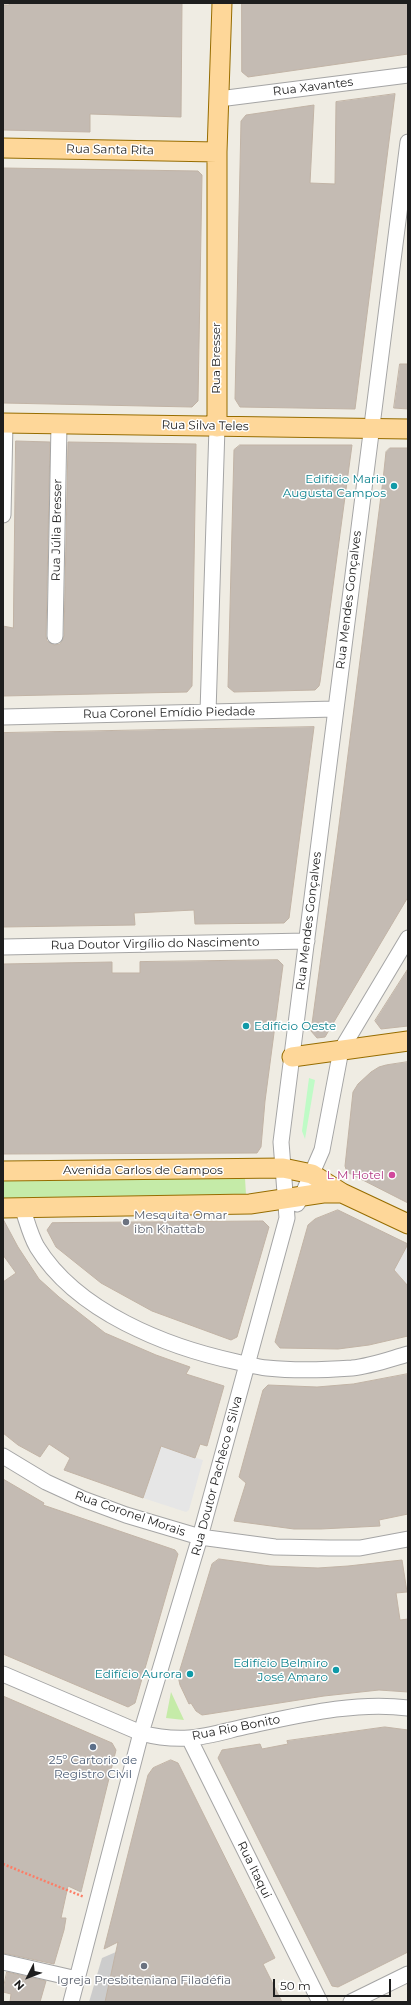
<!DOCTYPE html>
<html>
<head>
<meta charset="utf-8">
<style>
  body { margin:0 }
  #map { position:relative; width:411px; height:2005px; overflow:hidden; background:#efece3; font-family:Montserrat,sans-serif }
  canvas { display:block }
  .frame { position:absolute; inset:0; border:4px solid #1e1e1e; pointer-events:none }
  .north { position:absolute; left:8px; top:1957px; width:40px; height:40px; -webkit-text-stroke:3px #fff; paint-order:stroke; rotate:228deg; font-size:11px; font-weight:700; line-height:16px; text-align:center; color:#1e1e1e }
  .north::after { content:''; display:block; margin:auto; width:14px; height:18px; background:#1e1e1e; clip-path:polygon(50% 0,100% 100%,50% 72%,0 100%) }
  .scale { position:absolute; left:273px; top:1979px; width:118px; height:18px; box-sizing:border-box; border:2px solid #1e1e1e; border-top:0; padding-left:5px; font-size:12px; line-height:14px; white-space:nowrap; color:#1e1e1e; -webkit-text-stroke:3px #fff; paint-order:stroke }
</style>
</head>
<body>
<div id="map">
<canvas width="411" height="2005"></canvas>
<div class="frame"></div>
<div class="north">N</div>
<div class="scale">50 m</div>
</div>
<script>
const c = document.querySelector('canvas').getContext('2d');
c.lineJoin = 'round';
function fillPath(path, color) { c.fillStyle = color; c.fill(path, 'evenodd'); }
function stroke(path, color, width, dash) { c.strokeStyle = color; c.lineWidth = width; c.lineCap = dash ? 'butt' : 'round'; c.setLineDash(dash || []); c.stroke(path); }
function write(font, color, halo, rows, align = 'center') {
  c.font = font + ' Montserrat,sans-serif'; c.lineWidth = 3; c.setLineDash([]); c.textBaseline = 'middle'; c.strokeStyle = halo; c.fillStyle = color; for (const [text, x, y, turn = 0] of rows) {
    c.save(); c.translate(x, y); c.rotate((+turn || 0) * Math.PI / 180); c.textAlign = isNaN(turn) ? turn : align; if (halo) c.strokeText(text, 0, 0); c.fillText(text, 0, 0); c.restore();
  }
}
fillPath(new Path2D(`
  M 116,1952 L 108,2002 L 89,2002 L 102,1958 Z`), '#ccc');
fillPath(new Path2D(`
  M 245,1178 L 246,1195 L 3,1199 L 3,1181 Z
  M 171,1692 L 184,1720 L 166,1718 Z`), '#c5eba8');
fillPath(new Path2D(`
  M 309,1078 L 315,1080 L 305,1139 L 302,1131 Z`), '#bffbc6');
fillPath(new Path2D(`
  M 408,1244 L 408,1286 L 392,1267 L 399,1261 Z
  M 161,1446 L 203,1460 L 189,1510 L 186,1512 L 143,1498 Z`), '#e6e6e6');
const building = new Path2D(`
  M 9,3 L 182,3 L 181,117 L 90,114 L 90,132 L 3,130 L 3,5 L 9,5 Z
  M 242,3 L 408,3 L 408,54 L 248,77 L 242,72 Z
  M 395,94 L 355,409 L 240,407 L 235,399 L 241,121 L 246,115 L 314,105 L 310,183 L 335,184 L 336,102 Z
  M 3,168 L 198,171 L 202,175 L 198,401 L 192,407 L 3,403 Z
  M 400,364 L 408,364 L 408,409 L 394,408 Z
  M 16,441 L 50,442 L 46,636 L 47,641 L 54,645 L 60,644 L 64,636 L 68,442 L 196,444 L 192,686 L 187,692 L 3,696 L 3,626 L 13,628 Z
  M 240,445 L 352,445 L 320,682 L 319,686 L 315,690 L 234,692 L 228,687 L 234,450 Z
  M 390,448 L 408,448 L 408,897 L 325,1037 L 317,1038 L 311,1031 L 338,833 L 383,480 L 386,452 Z
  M 314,727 L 289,918 L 284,923 L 195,924 L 194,910 L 134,913 L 135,925 L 3,927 L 3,733 Z
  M 278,960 L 283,965 L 265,1101 L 261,1147 L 257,1153 L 3,1154 L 3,964 L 112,962 L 112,973 L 140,973 L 140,962 Z
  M 408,969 L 408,1026 L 381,1029 L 375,1021 Z
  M 408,1062 L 408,1203 L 347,1172 L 345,1166 L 353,1092 L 358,1084 L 371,1072 L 379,1067 L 386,1065 Z
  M 338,1210 L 408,1244 L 394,1270 L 408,1286 L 408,1336 L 369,1345 L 338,1349 L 280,1348 L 275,1342 L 308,1225 L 315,1219 Z
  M 3,1219 L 18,1247 L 39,1279 L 59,1297 L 105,1333 L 156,1355 L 190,1367 L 186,1374 L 224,1386 L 207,1446 L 200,1444 L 195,1458 L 161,1446 L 143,1498 L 64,1470 L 70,1458 L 49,1444 L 40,1457 L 18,1445 L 3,1433 L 3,1282 L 16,1273 L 3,1255 Z
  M 259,1221 L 263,1221 L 269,1227 L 237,1337 L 231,1340 L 152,1311 L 101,1283 L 56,1247 L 47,1230 L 52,1223 Z
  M 408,1374 L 408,1514 L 379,1520 L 380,1526 L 321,1529 L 294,1529 L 234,1521 L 246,1483 L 239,1477 L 263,1390 L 268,1385 L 317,1387 L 353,1384 Z
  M 3,1479 L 44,1503 L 43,1505 L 175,1550 L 178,1554 L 135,1703 L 128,1707 L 3,1654 Z
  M 219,1559 L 270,1566 L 318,1568 L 348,1566 L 402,1560 L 407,1592 L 396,1593 L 400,1620 L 408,1619 L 408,1692 L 379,1690 L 324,1696 L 209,1714 L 202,1715 L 196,1711 L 191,1703 L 189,1704 L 180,1685 L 178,1676 L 212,1564 Z
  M 3,1696 L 112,1743 L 116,1750 L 81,1892 L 68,1886 L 61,1918 L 66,1918 L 64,1930 L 54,1964 L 3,1953 Z
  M 385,1727 L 408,1730 L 408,1952 L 338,1987 L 332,1986 L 218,1758 L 222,1750 L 260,1744 L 262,1749 L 288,1744 L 287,1741 Z
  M 171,1760 L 178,1763 L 275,1958 L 263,1964 L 282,2002 L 105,2002 L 118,1942 L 104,1949 L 148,1775 L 153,1768 Z
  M 7,1972 L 46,1981 L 40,2002 L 10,2002 L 11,1994 L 3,1992 Z`);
fillPath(building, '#c4bbb3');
stroke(building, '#c1b3a5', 1);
const minor = new Path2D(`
  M 219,99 L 408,75
  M 3,515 L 5,423
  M 55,636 L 59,424
  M 208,712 L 217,427
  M 3,717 L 335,709
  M 3,947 L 307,941
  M 297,1204 L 302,1196 L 322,1150 L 341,1050 L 408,938
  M 22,1207 C 27,1221 30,1235 37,1247 C 77,1312 167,1347 237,1362 C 247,1364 257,1367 267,1368 C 295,1371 324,1370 352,1368 C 371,1366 390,1359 408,1354
  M 3,1456 L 46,1482 L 83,1499 L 126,1515 L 200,1537 L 275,1547 L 329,1548 L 360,1548 L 408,1539
  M 3,1674 L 141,1733 C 156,1737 173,1739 189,1738 C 208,1737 229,1730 248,1726 C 300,1715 356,1701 408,1708
  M 189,1738 L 320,2002
  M 3,1962 L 77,1979
  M 71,2002 L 141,1733 L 200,1537 L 287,1218 L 281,1142 L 408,142
  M 351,2002 L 408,1974`);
const major = new Path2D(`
  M 3,148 L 217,152
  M 3,423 L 408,429
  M 217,427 L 217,152 L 222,3
  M 292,1057 L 408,1041
  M 3,1171 L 283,1168 L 312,1174 L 342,1193 L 408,1224
  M 3,1208 L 250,1204 L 323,1193 L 342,1193`);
stroke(minor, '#a5a5a5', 17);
stroke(major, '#976d00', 21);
stroke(new Path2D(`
  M 3,1864 L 84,1897`), '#fd7d66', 2.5, [2, 2]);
stroke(minor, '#fff', 15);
stroke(major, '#fed799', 19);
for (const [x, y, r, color] of [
  [394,486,4,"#0f9aa8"],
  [246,1026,4,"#0f9aa8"],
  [392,1175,4,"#d1479c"],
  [126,1222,4,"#6b7280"],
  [336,1670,4,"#0f9aa8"],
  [190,1674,4,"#0f9aa8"],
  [93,1747,4,"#5c6f8a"],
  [144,1966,4,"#6b7280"]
]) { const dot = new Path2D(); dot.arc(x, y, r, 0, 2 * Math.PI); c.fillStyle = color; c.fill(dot); stroke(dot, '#fff', 1.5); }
write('12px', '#1e1e1e', '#fff', [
  ["Rua Xavantes",313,87,-7],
  ["Rua Santa Rita",110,150,1],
  ["Rua Bresser",216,358,-90],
  ["Rua Silva Teles",205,426,1],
  ["Rua Júlia Bresser",57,530,-89],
  ["Rua Mendes Gonçalves",349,600,-83],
  ["Rua Coronel Emídio Piedade",169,713,-1],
  ["Rua Mendes Gonçalves",309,921,-83],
  ["Rua Doutor Virgílio do Nascimento",155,944,-1],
  ["Avenida Carlos de Campos",143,1170],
  ["Rua Doutor Pachêco e Silva",217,1476,-75],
  ["Rua Coronel Morais",130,1514,19],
  ["Rua Rio Bonito",236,1728,-11],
  ["Rua Itaqui",254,1870,64]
]);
write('12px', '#0d838f', '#fff', [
  ["Edifício Maria",386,479],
  ["Augusta Campos",386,493],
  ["Edifício Oeste",254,1026,"left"],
  ["Edifício Belmiro",328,1663],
  ["José Amaro",328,1677],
  ["Edifício Aurora",182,1674]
], 'right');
write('12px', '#b23c85', '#fff', [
  ["L M Hotel",384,1175]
], 'right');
write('12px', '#5b616d', '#fff', [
  ["Mesquita Omar",134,1215],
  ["ibn Khattab",134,1229],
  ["Igreja Presbiteniana Filadéfia",144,1980,"center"]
], 'left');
write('12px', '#4e5e75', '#fff', [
  ["25º Cartorio de",93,1760],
  ["Registro Civil",93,1774]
]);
</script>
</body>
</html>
